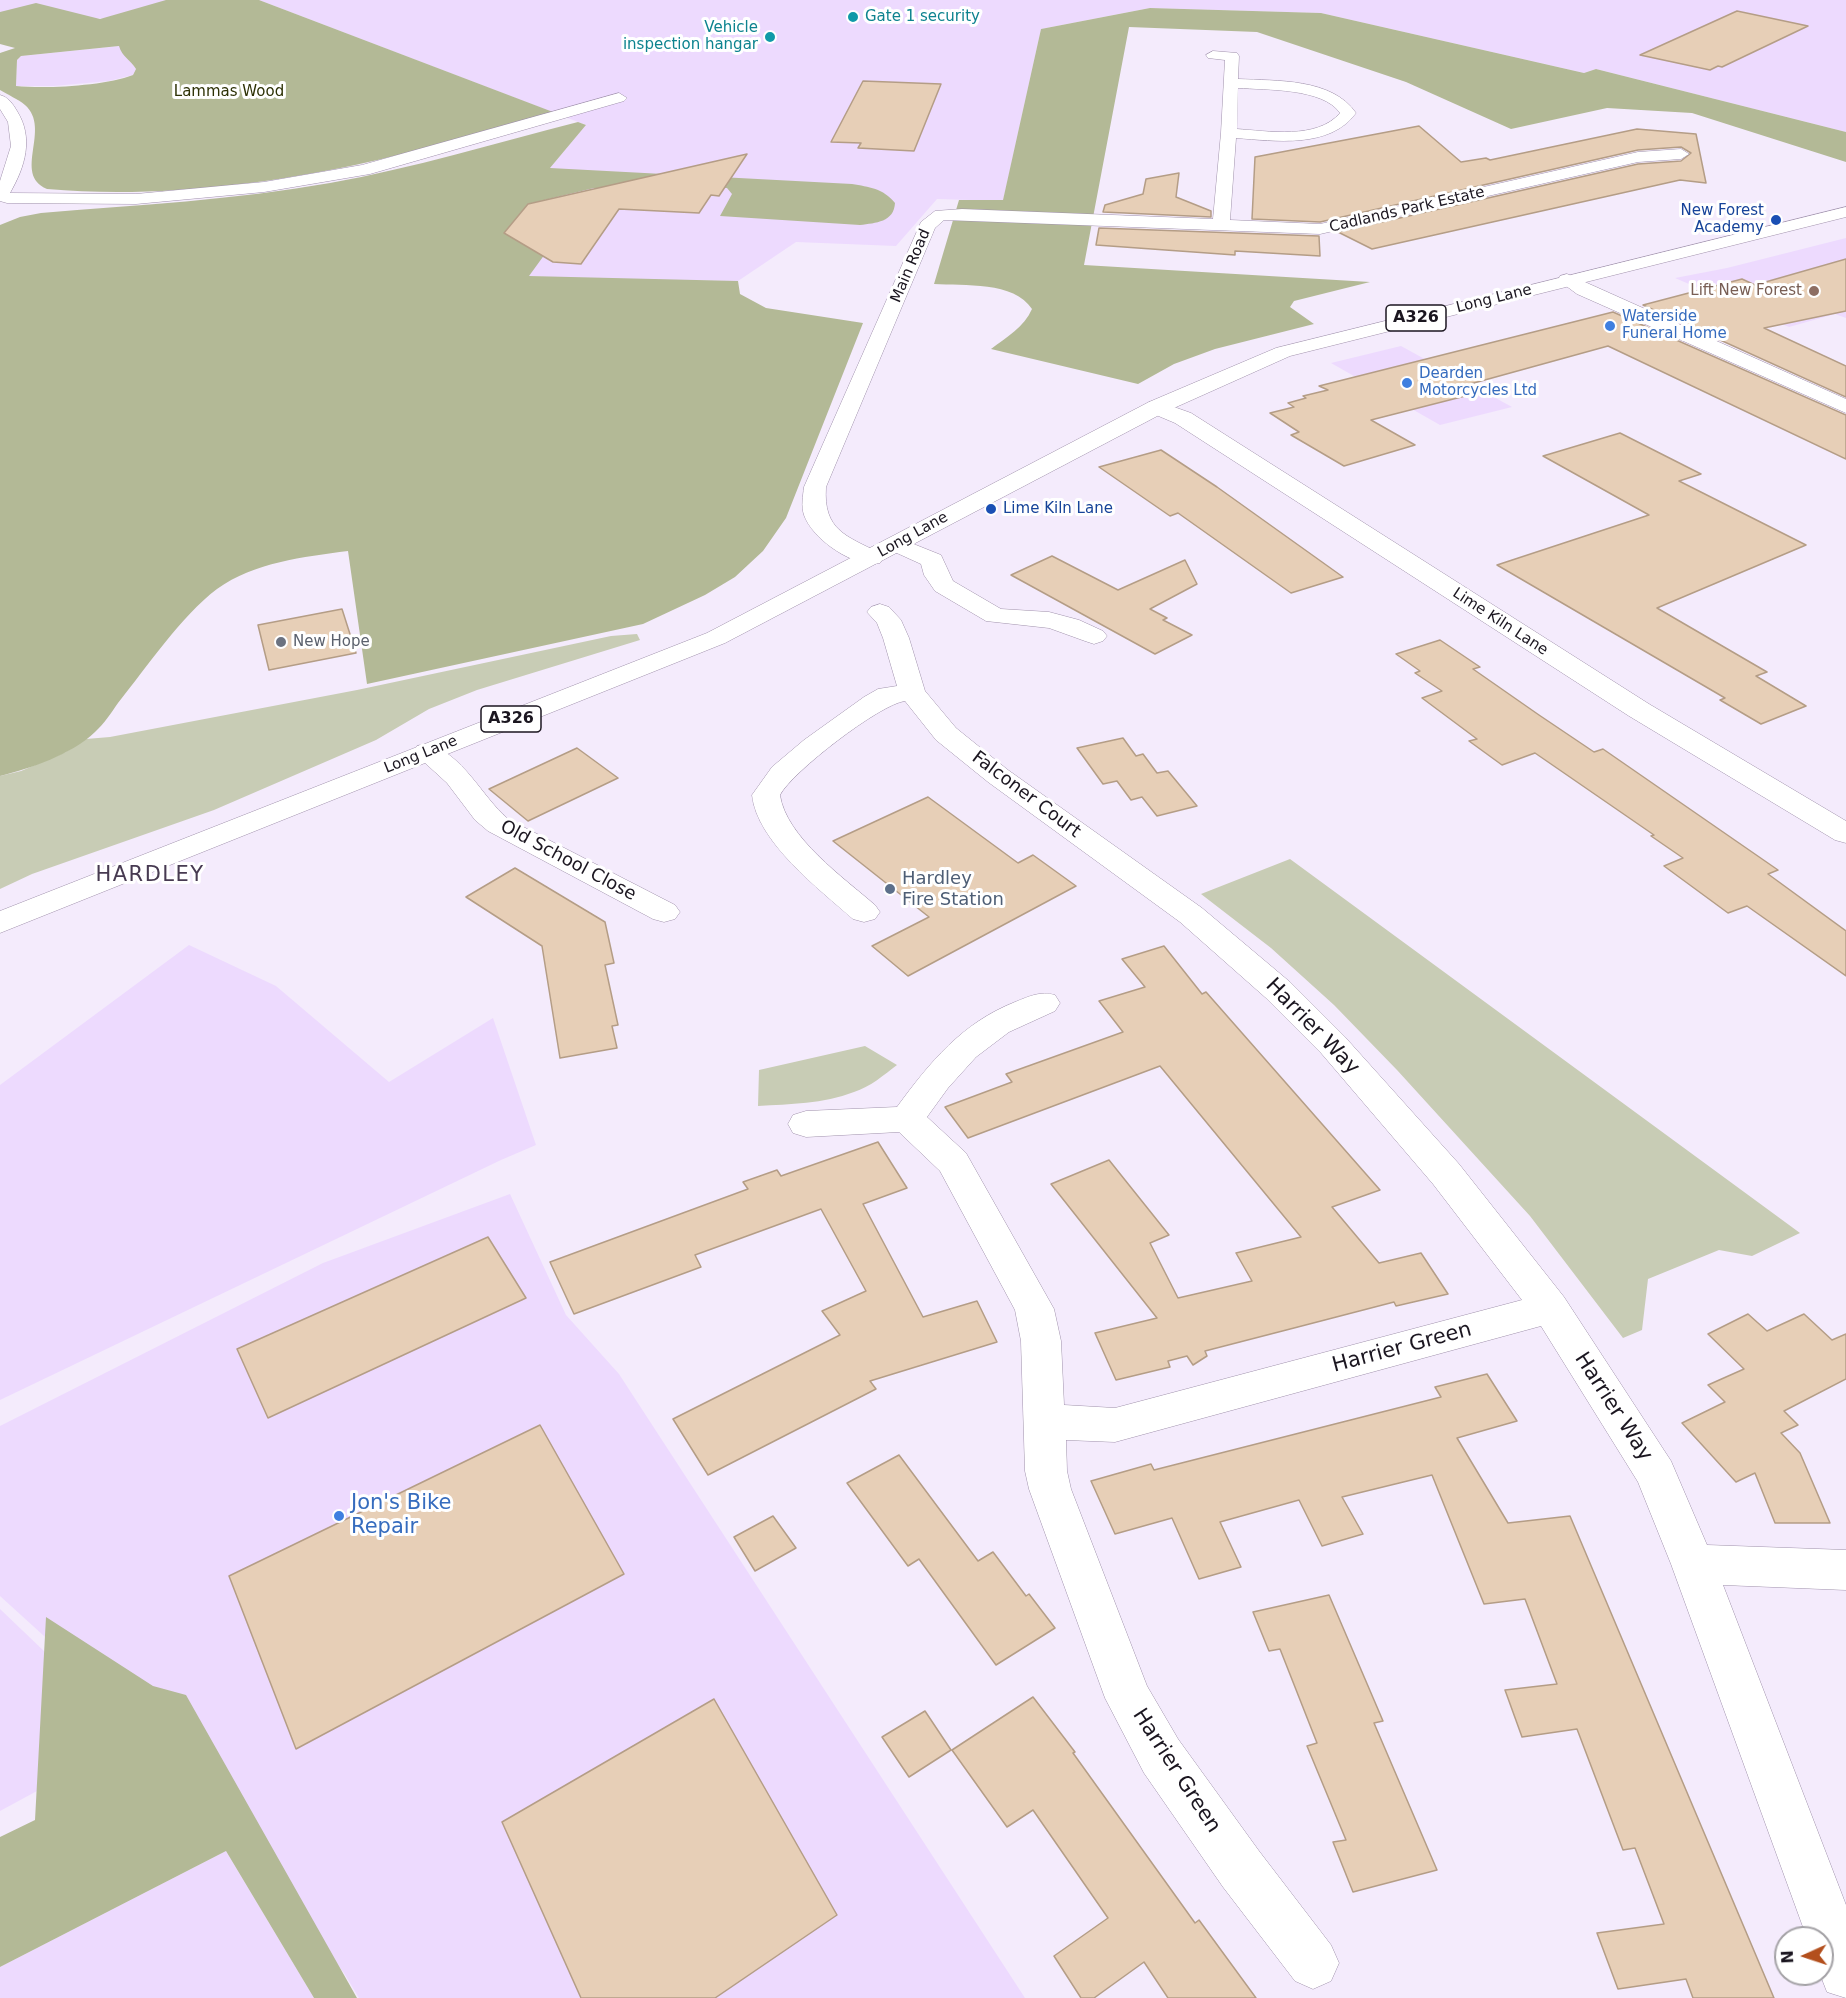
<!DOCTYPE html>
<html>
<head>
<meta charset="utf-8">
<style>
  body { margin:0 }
  #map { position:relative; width:1846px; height:1998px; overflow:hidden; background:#f4ebfc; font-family:"DejaVu Sans",sans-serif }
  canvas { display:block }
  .north { position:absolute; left:1774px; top:1926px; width:60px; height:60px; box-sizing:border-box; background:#fff; border:2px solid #a4a2a6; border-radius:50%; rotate:267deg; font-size:16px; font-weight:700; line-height:24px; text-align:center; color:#1b1620 }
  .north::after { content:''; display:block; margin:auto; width:21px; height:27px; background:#b34f1d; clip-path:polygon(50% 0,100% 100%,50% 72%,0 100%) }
</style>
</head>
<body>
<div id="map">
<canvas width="1846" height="1998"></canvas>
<div class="north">N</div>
</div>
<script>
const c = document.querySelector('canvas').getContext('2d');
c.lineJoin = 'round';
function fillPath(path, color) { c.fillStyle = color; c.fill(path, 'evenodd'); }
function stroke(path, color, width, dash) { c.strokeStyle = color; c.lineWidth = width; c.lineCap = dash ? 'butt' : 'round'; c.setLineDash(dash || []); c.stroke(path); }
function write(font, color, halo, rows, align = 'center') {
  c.font = font + ' "DejaVu Sans",sans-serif'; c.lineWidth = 6; c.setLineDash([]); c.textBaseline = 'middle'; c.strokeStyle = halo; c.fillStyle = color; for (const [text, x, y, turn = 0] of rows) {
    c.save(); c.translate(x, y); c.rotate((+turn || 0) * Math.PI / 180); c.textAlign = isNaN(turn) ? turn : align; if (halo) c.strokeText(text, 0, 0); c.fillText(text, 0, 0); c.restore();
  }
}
fillPath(new Path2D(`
  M 0,0 L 236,0 L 110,18 L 0,23 Z
  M 259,0 L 1846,0 L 1846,132 L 1596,69 L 1584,73 L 1321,13 L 1150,8 L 1041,29 L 1003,201 L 937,199 L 896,246 L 796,242 L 738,281 L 590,279 L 462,273 L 586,125 Z
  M 120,46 L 136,69 L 133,75 L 109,81 L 54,86 L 16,86 L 17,60 L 21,56 Z
  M 1846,238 L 1846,318 L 1835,314 L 1789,327 L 1675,278 L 1727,268 Z
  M 1401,346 L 1512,407 L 1440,425 L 1331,363 Z
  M 189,945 L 276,986 L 389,1082 L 493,1018 L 536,1145 L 501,1160 L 0,1400 L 0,1085 Z
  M 510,1194 L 566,1315 L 619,1374 L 1025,1998 L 359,1998 L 344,1973 L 214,1802 L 143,1726 L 0,1596 L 0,1426 L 323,1263 Z
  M 0,1609 L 135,1738 L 0,1811 Z
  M 226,1851 L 314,1998 L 0,1998 L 0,1967 Z`), '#eddafe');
fillPath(new Path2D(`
  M 637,634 L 640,640 L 477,690 L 429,709 L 376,740 L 214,810 L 32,874 L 0,889 L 0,776 L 21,771 L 66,752 L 86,739 L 110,737 L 357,690 L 611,636 Z
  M 1290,859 L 1800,1233 L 1752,1256 L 1719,1250 L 1648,1279 L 1642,1330 L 1623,1338 L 1530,1216 L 1397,1070 L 1334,1005 L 1271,948 L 1201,894 Z
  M 865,1046 L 897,1065 C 884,1075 870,1087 854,1092 C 823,1104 790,1104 758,1106 L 759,1070 Z`), '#c8ccb5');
fillPath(new Path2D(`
  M 166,0 L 259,0 L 553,112 C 487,130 421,151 355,165 C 255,186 148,198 47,189 C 12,174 52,129 25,105 C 18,99 8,95 0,90 L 0,53 L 15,48 L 0,44 L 0,12 L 36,3 L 100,19 ZM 119,46 C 122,57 131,60 136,69 L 133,75 C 104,86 46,89 16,86 L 17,60 L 21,56 Z
  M 1150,8 L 1321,13 L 1584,73 L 1596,69 L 1846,132 L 1846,162 L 1692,113 L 1607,108 L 1511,129 L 1406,82 L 1257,32 L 1129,27 L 1084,265 L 1370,282 L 1294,301 L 1290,307 L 1314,324 L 1215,349 L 1174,364 L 1138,384 L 991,349 C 1007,337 1024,327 1032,309 C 1014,281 964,286 934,284 L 959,200 L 1003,200 L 1041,29 Z
  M 578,122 L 586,125 L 550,168 L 852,184 C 869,187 883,188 895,203 C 894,222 876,223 860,225 L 720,216 L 732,194 L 727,188 L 670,185 L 665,191 L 594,188 L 528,204 L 504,233 L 545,254 L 529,276 L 738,281 L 740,294 L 766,308 L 863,323 L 786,518 L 763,551 L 735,577 L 705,595 L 643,624 L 367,684 L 348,551 C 303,557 255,562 217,589 C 181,616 147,667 118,703 C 111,713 104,724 95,732 C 71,755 31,768 0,776 L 0,225 L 20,217 L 41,213 C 137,205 235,200 330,183 C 414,168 496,143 578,122 Z
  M 46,1617 L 153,1686 L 186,1695 L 357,1998 L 314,1998 L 226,1851 L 0,1967 L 0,1837 L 35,1820 Z`), '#b3b996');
const building = new Path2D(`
  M 1737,11 L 1808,26 L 1722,67 L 1718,66 L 1710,70 L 1640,55 Z
  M 863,81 L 941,84 L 914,151 L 858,148 L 861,143 L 831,142 Z
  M 1419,126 L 1461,162 L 1486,158 L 1490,160 L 1637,129 L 1696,134 L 1706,183 L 1680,180 L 1372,249 L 1338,232 L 1638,164 L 1681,161 L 1691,153 L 1681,147 L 1638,150 L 1320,222 L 1252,219 L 1255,157 Z
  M 747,154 L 719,196 L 711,195 L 699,213 L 619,209 L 581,264 L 553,262 L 504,233 L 528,204 Z
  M 1179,173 L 1176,197 L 1211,211 L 1211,217 L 1103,212 L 1105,205 L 1143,194 L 1146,179 Z
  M 1099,228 L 1319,236 L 1320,256 L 1235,251 L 1235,255 L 1096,245 Z
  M 1846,259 L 1846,311 L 1764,328 L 1846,366 L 1846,397 L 1643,305 L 1742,279 L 1755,285 Z
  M 1613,312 L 1846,415 L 1846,459 L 1608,346 L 1463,386 L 1477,393 L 1371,420 L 1415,445 L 1344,466 L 1291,435 L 1299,432 L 1270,413 L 1294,407 L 1288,403 L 1306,398 L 1303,396 L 1328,390 L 1319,386 Z
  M 1620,433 L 1701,474 L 1679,481 L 1806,545 L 1657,608 L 1767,672 L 1756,676 L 1806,706 L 1761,724 L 1720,700 L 1725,698 L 1497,565 L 1649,515 L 1543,456 Z
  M 1161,450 L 1217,487 L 1343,577 L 1291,593 L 1178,513 L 1170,516 L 1099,467 Z
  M 1052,556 L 1118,590 L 1185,560 L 1197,584 L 1150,609 L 1167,618 L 1163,620 L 1192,635 L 1155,654 L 1011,575 Z
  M 342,609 L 356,653 L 269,670 L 258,625 Z
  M 1440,640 L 1480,667 L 1473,669 L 1539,715 L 1594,752 L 1603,749 L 1778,870 L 1768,874 L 1846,931 L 1846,976 L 1747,906 L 1728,913 L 1664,866 L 1683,858 L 1651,836 L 1654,835 L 1535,753 L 1502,765 L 1469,741 L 1477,739 L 1422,698 L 1442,691 L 1415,673 L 1420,671 L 1396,654 Z
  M 1123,738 L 1136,756 L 1143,754 L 1157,773 L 1168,771 L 1197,806 L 1157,816 L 1142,797 L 1131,800 L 1117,781 L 1103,784 L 1077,748 Z
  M 577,748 L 618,778 L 528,821 L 489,789 Z
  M 928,797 L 1018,863 L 1033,855 L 1076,886 L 908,976 L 872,946 L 929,917 L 833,841 Z
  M 515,868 L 605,922 L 614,963 L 605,965 L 618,1025 L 612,1026 L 617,1048 L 560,1058 L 542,946 L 466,897 Z
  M 1164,946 L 1202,994 L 1206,992 L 1380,1190 L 1332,1207 L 1379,1263 L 1421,1253 L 1448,1294 L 1396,1306 L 1394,1302 L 1294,1328 L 1205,1351 L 1207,1356 L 1193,1365 L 1187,1356 L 1168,1361 L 1170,1367 L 1116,1380 L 1095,1333 L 1157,1318 L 1051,1184 L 1109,1160 L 1169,1235 L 1150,1243 L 1178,1298 L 1252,1281 L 1236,1253 L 1301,1237 L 1160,1066 L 968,1138 L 945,1107 L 1012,1082 L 1006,1074 L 1123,1032 L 1099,1001 L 1145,987 L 1122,959 Z
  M 878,1142 L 907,1188 L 863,1204 L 923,1317 L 977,1301 L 997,1342 L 870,1381 L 876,1389 L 708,1475 L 673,1419 L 840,1335 L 822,1311 L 866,1291 L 821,1209 L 695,1255 L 701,1267 L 574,1314 L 550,1262 L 748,1189 L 743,1182 L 777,1170 L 781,1176 Z
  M 488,1237 L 526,1298 L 268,1418 L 237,1349 Z
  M 1748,1314 L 1767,1331 L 1804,1314 L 1832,1340 L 1846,1334 L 1846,1379 L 1784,1411 L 1798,1425 L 1781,1433 L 1800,1453 L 1830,1523 L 1775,1523 L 1755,1473 L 1736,1482 L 1682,1423 L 1725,1402 L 1708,1385 L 1744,1369 L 1708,1334 Z
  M 1487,1374 L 1517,1421 L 1457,1438 L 1508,1523 L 1570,1516 L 1774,1998 L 1693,1998 L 1686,1979 L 1618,1989 L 1597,1933 L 1664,1924 L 1635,1848 L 1623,1850 L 1577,1729 L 1522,1737 L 1505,1690 L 1557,1684 L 1525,1599 L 1484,1604 L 1432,1475 L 1342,1497 L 1363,1534 L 1322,1546 L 1299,1500 L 1220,1522 L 1241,1567 L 1199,1579 L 1172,1518 L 1115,1534 L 1091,1481 L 1151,1464 L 1154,1470 L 1441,1397 L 1435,1387 Z
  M 540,1425 L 624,1574 L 296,1749 L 229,1576 Z
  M 899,1455 L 978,1561 L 993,1552 L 1026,1596 L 1029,1594 L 1055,1628 L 996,1665 L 919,1559 L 908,1566 L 847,1483 Z
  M 773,1516 L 796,1548 L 755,1571 L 734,1537 Z
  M 1329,1595 L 1383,1721 L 1374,1723 L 1437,1870 L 1353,1892 L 1333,1842 L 1346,1840 L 1307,1746 L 1317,1743 L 1280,1649 L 1269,1651 L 1253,1612 Z
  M 1033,1697 L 1075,1752 L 1073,1753 L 1195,1923 L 1199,1920 L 1256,1998 L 1168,1998 L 1144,1962 L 1094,1998 L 1081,1998 L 1054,1956 L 1108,1918 L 1033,1810 L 1007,1827 L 952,1750 Z
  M 714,1699 L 837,1915 L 715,1998 L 581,1998 L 502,1822 Z
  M 925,1711 L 951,1750 L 909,1777 L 882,1737 Z`);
fillPath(building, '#e7cfb7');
stroke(building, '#b49d86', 1.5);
const minor = new Path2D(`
  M 1213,51 L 1237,53 L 1239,56 L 1238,79 C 1277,81 1332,78 1356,113 C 1330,149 1275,141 1236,138 L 1230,220 L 1320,224 L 1638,152 L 1681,149 L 1689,154 L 1681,159 L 1638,162 L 1320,234 L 944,220 L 935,228 L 826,487 C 823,530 846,536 880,553 L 883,558 L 880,563 C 855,569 812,539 804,515 C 801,506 803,496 804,487 L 921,222 L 935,211 L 962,209 L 1213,219 L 1221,133 L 1225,60 L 1208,58 L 1206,55 ZM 1238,88 C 1266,90 1323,88 1340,113 C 1317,140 1268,131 1237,129 Z
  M 619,93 L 627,98 L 624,101 L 370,174 L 264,192 L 136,204 L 7,203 L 0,201 L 0,181 L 11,146 L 8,122 L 0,109 L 0,95 C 8,97 13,104 17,111 C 34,138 25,167 10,193 L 136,194 L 264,182 L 362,165 Z
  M 1567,274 L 1846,399 L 1846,413 L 1577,294 L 1558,280 L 1560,276 Z
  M 1157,401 L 1191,413 L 1649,704 L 1846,821 L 1846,843 L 1835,840 L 1629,716 L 1175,423 L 1149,412 L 1146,407 L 1149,402 Z
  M 896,537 L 941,555 L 953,581 L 1001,609 L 1049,612 L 1079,620 L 1103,631 L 1107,636 L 1103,641 L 1094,644 L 1085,641 L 1049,628 L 986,621 L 935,591 L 924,575 L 921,564 L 888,549 L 884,544 L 888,539 Z
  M 880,604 L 889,607 L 901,620 L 909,638 L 925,691 L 956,728 L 1008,770 L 1202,908 L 1290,982 L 1345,1037 L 1459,1164 L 1564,1297 L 1671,1461 L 1707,1545 L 1846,1550 L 1846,1590 L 1723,1585 L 1846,1905 L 1846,1998 L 1827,1992 L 1820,1974 L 1822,1938 L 1807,1938 L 1671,1564 L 1638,1482 L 1541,1326 L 1115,1442 L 1066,1440 L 1067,1471 L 1071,1489 L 1147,1686 L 1178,1739 L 1259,1851 L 1331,1945 L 1339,1963 L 1331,1981 L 1313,1989 L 1295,1981 L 1223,1887 L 1144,1773 L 1105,1698 L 1029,1489 L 1025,1471 L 1021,1341 L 1015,1310 L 940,1171 L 899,1132 L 806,1137 L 793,1133 L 788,1124 L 793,1115 L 806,1111 L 897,1107 C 930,1062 962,1023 1015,1002 C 1030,996 1040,991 1055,995 L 1060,1003 L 1055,1011 L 1009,1032 L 976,1057 L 948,1088 L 927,1117 L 966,1153 L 1054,1309 L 1061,1341 L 1064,1405 L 1115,1408 L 1522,1300 L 1433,1184 L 1321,1053 L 1266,998 L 1180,922 L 988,782 L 936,740 L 905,701 C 880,704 792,772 780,795 C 786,837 844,878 875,905 L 880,912 L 875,919 L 864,922 L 853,919 C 819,889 757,842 752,795 L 772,767 L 804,740 L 864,697 L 878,689 L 897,686 L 883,638 L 877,623 L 867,612 L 871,607 Z
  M 427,744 C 463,753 481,796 508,819 L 675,905 L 680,912 L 675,919 L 664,922 L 653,919 L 488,831 L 475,820 L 447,783 L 413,752 L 417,746 Z`);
const primary = new Path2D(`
  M 1846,207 L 1846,217 L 1290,356 L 1165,412 L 725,643 L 0,933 L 0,911 L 707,633 L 1149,402 L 1276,348 Z`);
stroke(minor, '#a092ac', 1);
stroke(primary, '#a092ac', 1);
fillPath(minor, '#fff');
fillPath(primary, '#fff');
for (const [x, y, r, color] of [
  [853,17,6,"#0f9aa8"],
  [770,37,6,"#0f9aa8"],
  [1776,220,6,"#1a4fb4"],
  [1814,291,6,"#8d6e63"],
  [1610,326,6,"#3f7fe0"],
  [1407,383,6,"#3f7fe0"],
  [991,509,6,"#1a4fb4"],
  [281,642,6,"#6b7280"],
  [890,889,6,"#5c6f8a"],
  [339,1516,6,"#3f7fe0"]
]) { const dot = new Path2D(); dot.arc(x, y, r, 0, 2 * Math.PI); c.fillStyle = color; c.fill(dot); stroke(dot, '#fff', 2); }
write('15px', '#0d838f', '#fff', [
  ["Gate 1 security",865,17],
  ["Vehicle",758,28,"right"],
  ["inspection hangar",758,45,"right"]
], 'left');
write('15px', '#2e3206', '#fff', [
  ["Lammas Wood",229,92]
]);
write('15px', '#1b1620', '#fff', [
  ["Cadlands Park Estate",1407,210,-13],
  ["Main Road",911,266,-67],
  ["Long Lane",1494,299,-14],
  ["Long Lane",913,535,-29],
  ["Lime Kiln Lane",1500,622,33],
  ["Long Lane",421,755,-22]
]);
write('15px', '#164399', '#fff', [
  ["New Forest",1764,211],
  ["Academy",1764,228],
  ["Lime Kiln Lane",1003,509,"left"]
], 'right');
write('15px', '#785e54', '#fff', [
  ["Lift New Forest",1802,291]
], 'right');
write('15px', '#366cbe', '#fff', [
  ["Waterside",1622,317],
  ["Funeral Home",1622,334],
  ["Dearden",1419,374],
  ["Motorcycles Ltd",1419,391]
], 'left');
write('15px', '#5b616d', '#fff', [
  ["New Hope",293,642]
], 'left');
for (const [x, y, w] of [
  [1416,318,60],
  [511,719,60]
]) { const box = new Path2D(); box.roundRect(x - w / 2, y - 13, w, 26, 4.5); c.fillStyle = '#fff'; c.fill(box); stroke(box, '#1b1620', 1.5); }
write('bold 16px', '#1b1620', null, [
  ["A326",1416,318],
  ["A326",511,719]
]);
write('18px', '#1b1620', '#fff', [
  ["Falconer Court",1026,795,37],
  ["Old School Close",568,861,28]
]);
write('18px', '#4e5e75', '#fff', [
  ["Hardley",902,879],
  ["Fire Station",902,900]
], 'left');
c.letterSpacing = '1.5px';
write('21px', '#473a51', '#fff', [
  ["HARDLEY",150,876]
]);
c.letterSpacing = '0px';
write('21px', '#1b1620', '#fff', [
  ["Harrier Way",1312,1027,46],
  ["Harrier Green",1402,1348,-15],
  ["Harrier Way",1613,1407,57],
  ["Harrier Green",1176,1771,57]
]);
write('21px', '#366cbe', '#fff', [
  ["Jon's Bike",351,1504],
  ["Repair",351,1528]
], 'left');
</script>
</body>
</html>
